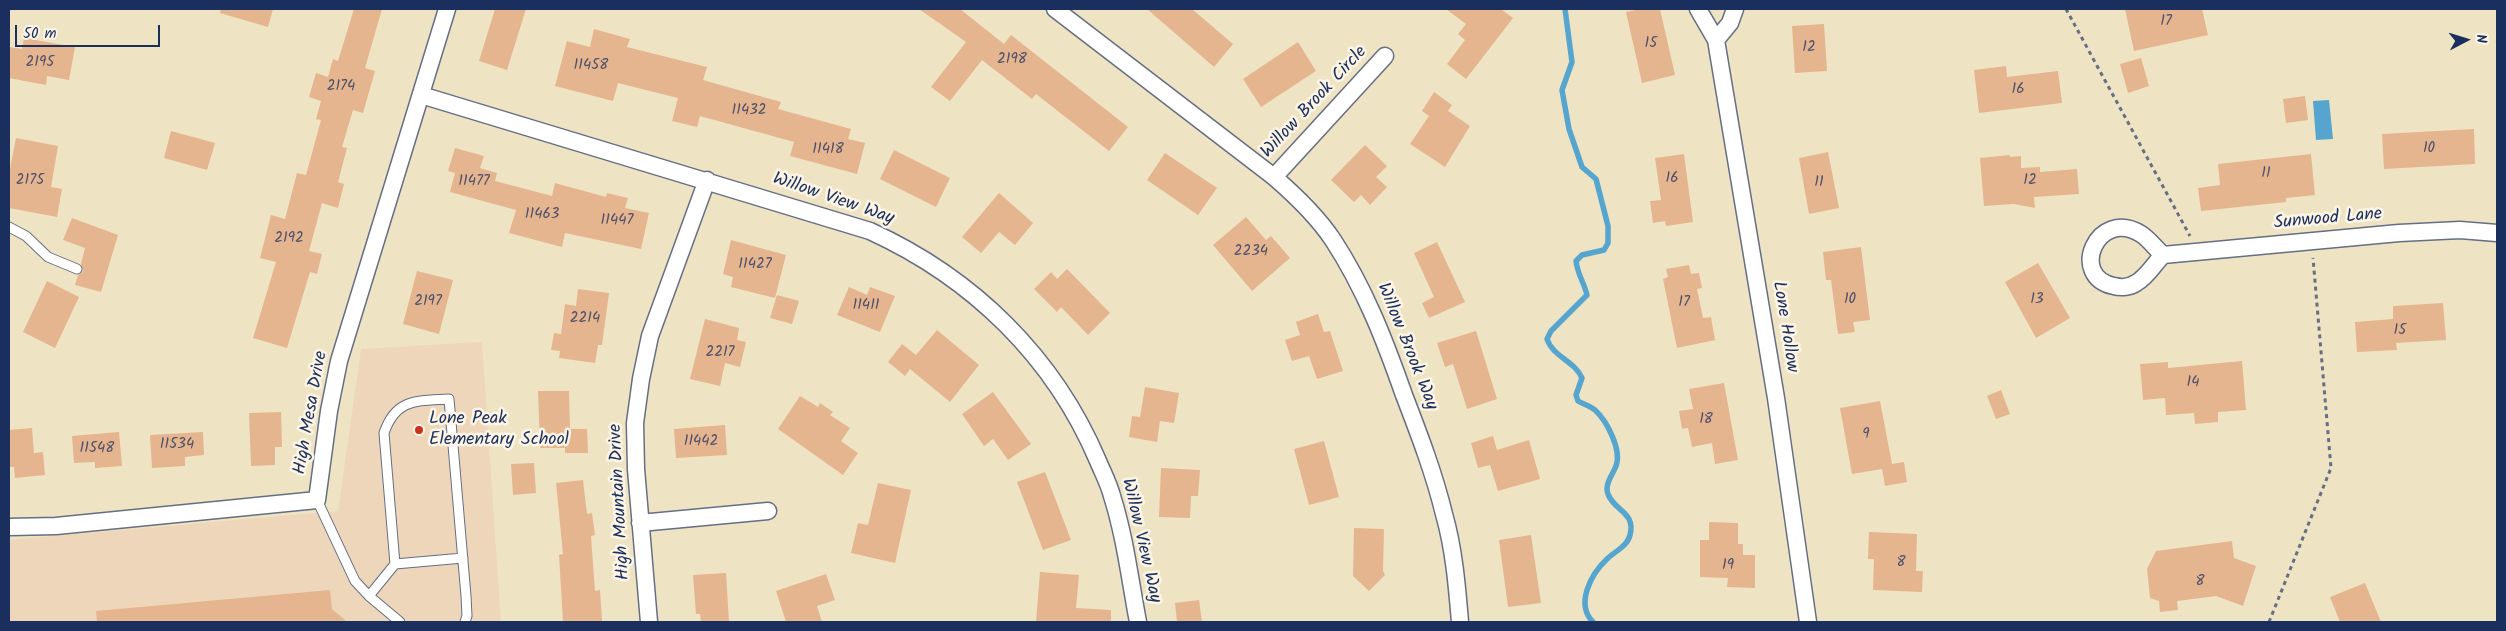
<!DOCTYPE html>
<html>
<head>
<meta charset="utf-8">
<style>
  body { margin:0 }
  #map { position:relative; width:2506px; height:631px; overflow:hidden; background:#eee4c4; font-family:Kalam,sans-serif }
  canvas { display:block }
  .frame { position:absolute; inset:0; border:10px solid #1b2f5e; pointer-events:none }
  .north { position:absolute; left:2441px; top:15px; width:50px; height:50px; -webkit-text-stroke:4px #fcf5e5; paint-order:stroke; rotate:85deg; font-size:14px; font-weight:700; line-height:20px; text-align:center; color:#1b2f5e }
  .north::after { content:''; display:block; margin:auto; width:18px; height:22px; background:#1b2f5e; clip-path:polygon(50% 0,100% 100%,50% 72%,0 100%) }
  .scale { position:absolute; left:15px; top:25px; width:145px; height:22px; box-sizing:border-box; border:2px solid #1b2f5e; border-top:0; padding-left:6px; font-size:15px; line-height:18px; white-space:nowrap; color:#1b2f5e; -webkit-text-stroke:4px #fcf5e5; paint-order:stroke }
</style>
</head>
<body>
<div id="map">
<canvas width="2506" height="631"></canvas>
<div class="frame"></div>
<div class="north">N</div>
<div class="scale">50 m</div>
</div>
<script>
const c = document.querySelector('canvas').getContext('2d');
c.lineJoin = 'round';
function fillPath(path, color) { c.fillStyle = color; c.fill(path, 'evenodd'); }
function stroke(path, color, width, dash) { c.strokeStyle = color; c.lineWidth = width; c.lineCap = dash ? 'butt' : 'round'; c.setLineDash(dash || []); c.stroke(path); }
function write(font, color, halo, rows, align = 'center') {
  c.font = font + ' Kalam,sans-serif'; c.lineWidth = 5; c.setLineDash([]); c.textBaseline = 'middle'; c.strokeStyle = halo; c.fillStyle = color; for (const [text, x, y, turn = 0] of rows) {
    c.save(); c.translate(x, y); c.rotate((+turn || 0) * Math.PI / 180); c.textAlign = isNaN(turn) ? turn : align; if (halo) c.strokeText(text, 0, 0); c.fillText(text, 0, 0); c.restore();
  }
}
fillPath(new Path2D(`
  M 482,342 L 501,622 L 9,622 L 9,540 L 338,511 L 361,349 Z`), '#eed6bb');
fillPath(new Path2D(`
  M 2329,100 L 2333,139 L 2316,140 L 2313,101 Z`), '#55a5cf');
stroke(new Path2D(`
  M 1565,9 L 1572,62 L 1562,90 L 1569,129 L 1582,167 L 1596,179 L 1608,226 L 1608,243 L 1604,250 L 1582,255 L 1576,261 C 1578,276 1584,282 1587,295 L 1551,331 L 1547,339 C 1553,357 1575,361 1582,378 L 1576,395 L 1578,401 C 1583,404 1591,406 1595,410 C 1607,421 1622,450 1616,466 C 1613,474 1604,485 1608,494 C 1614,511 1636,512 1630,535 C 1627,547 1615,551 1607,559 C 1591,574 1575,604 1593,622`), '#55a5cf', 5.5);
fillPath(new Path2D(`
  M 221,9 L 273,9 L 268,27 L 220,13 Z
  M 354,9 L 382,9 L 365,68 L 375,71 L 363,113 L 353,110 L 342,147 L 347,148 L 338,182 L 344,184 L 338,208 L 322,203 L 309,251 L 322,254 L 317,274 L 310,272 L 287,348 L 253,338 L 276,262 L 260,258 L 271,215 L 285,219 L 297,173 L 306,175 L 321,120 L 316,119 L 321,101 L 309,97 L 316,73 L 328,77 L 333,59 L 338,61 Z
  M 495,9 L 526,9 L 507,70 L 479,61 Z
  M 919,9 L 960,9 L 1004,44 L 1011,35 L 1128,127 L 1109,151 L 1036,94 L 1032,99 L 982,60 L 950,101 L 931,87 L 966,42 Z
  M 1147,9 L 1192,9 L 1233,44 L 1214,67 Z
  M 1446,9 L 1501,9 L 1513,18 L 1466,79 L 1447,64 L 1465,40 L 1458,34 L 1466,24 Z
  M 1640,9 L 1660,9 L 1675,75 L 1642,83 L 1626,12 Z
  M 2125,9 L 2202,9 L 2208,35 L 2134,51 Z
  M 1824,24 L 1827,71 L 1795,73 L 1792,26 Z
  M 594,29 L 630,39 L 627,47 L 707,67 L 703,80 L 781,102 L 778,109 L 851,129 L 848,139 L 865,143 L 857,174 L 790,156 L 794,142 L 700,116 L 697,127 L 672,121 L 678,98 L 618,83 L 613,101 L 555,86 L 567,41 L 590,47 Z
  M 24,38 L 75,47 L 69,80 L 47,76 L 46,85 L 9,78 L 9,47 L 22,49 Z
  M 1298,42 L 1316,71 L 1261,107 L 1243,79 Z
  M 2141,58 L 2149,86 L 2128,93 L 2120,64 Z
  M 2006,66 L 2007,77 L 2058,71 L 2062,103 L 1979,113 L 1974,70 Z
  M 1434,92 L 1452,105 L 1448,111 L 1470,126 L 1445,167 L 1410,144 L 1429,116 L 1422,111 Z
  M 2305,96 L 2308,120 L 2286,123 L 2283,99 Z
  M 2474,129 L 2475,164 L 2384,169 L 2382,134 Z
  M 171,131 L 215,143 L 207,170 L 164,158 Z
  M 16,138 L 58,146 L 51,187 L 62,189 L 57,217 L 9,208 L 9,174 Z
  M 1365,145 L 1387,166 L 1376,177 L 1387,187 L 1370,205 L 1361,195 L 1354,202 L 1331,180 Z
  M 455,148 L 484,156 L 480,168 L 497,173 L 495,181 L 552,196 L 555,183 L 606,197 L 607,193 L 628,198 L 625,208 L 649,213 L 641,249 L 565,233 L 562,247 L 509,233 L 516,210 L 450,192 L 455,173 L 448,171 Z
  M 894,150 L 950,178 L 936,207 L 880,179 Z
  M 1828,152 L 1839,208 L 1809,214 L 1799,158 Z
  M 1165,153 L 1217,188 L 1198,215 L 1147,180 Z
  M 1684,154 L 1693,222 L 1666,226 L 1665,221 L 1653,223 L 1650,201 L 1661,200 L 1655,158 Z
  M 2311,154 L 2315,195 L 2286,198 L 2286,202 L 2201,211 L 2198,188 L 2220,185 L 2218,164 Z
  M 2010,155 L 2010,157 L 2021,156 L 2021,168 L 2040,167 L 2040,172 L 2077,169 L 2079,194 L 2034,197 L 2035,208 L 2014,204 L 1984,206 L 1980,158 Z
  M 999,193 L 1033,223 L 1015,245 L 999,232 L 981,253 L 962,237 Z
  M 1246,217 L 1266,240 L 1271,236 L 1290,258 L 1252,291 L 1213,245 Z
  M 72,218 L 118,235 L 101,292 L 75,285 L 78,275 L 83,271 L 81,264 L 85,248 L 63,240 Z
  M 731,240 L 786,255 L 775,298 L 731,287 L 733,277 L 723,274 Z
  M 1437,242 L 1465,302 L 1429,318 L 1422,303 L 1434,297 L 1414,253 Z
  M 1861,247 L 1870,320 L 1853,322 L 1855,332 L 1838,334 L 1831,280 L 1826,280 L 1823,252 Z
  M 2038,263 L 2070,318 L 2036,338 L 2005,282 Z
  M 1689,265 L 1691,274 L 1699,273 L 1702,288 L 1697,289 L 1703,318 L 1711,317 L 1715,340 L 1677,348 L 1663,279 L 1668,277 L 1666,269 Z
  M 1067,269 L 1110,313 L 1088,335 L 1061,307 L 1057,312 L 1034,289 L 1051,272 L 1057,279 Z
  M 417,271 L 453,280 L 439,334 L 403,324 Z
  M 47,281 L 79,297 L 55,348 L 23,332 Z
  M 849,287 L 867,295 L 870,287 L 895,296 L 880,332 L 837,315 Z
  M 578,289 L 609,293 L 602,345 L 598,345 L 595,363 L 559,358 L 560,351 L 551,350 L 554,333 L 561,334 L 565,304 L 576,306 Z
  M 777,295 L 799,301 L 792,324 L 770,318 Z
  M 2443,303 L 2446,340 L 2396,343 L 2397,350 L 2357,352 L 2355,322 L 2393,319 L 2393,306 Z
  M 1318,314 L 1324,332 L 1330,331 L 1343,371 L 1317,379 L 1309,356 L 1292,361 L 1285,340 L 1300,335 L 1296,322 Z
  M 705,319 L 739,328 L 737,340 L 746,342 L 740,367 L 725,363 L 720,386 L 690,379 Z
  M 937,330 L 979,365 L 950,402 L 910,369 L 905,376 L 888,362 L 902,344 L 916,355 Z
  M 1476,331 L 1497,399 L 1467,409 L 1453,364 L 1445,367 L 1437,343 Z
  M 2242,361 L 2246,410 L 2218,412 L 2218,422 L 2195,424 L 2194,413 L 2166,415 L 2165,398 L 2143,400 L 2140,364 L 2168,362 L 2168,368 Z
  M 1724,383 L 1738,460 L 1715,464 L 1712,443 L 1692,447 L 1688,428 L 1682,429 L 1679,411 L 1693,409 L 1689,389 Z
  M 1145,387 L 1179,393 L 1174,423 L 1160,421 L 1157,442 L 1129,437 L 1132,416 L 1140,417 Z
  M 2001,390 L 2010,414 L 1996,419 L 1987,396 Z
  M 538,391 L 569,391 L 570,429 L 587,429 L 588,453 L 565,453 L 565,448 L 540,448 Z
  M 993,392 L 1031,444 L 1008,460 L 993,439 L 984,446 L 962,414 Z
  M 800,396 L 818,407 L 820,403 L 833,412 L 830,415 L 850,428 L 841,441 L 858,453 L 843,475 L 778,429 Z
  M 1880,401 L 1892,464 L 1904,462 L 1907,482 L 1885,486 L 1882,469 L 1852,474 L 1840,408 Z
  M 281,412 L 282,447 L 275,447 L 275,465 L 251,466 L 249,413 Z
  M 725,425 L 727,455 L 676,458 L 674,429 Z
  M 32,428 L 34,453 L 43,452 L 45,475 L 15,478 L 14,467 L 9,467 L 9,430 Z
  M 119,432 L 122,466 L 95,468 L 95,462 L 74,463 L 72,436 Z
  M 203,432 L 204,455 L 185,457 L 185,466 L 152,468 L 150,435 Z
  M 1493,436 L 1497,450 L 1529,440 L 1540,479 L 1498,491 L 1490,465 L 1478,468 L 1471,443 Z
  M 1324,441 L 1339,497 L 1309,505 L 1294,449 Z
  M 534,463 L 536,493 L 513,495 L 511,464 Z
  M 1161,468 L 1200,470 L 1198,496 L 1191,496 L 1190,518 L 1159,517 Z
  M 1045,472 L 1071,540 L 1043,550 L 1017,482 Z
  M 583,480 L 587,514 L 592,513 L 595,535 L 591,536 L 595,591 L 600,590 L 602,621 L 563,622 L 559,555 L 563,554 L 556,483 Z
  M 878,483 L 911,490 L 895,563 L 851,553 L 858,523 L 868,525 Z
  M 1709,522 L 1738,523 L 1738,544 L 1743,544 L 1743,555 L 1755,555 L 1755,588 L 1727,587 L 1728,578 L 1700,577 L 1700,540 L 1709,540 Z
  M 1354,528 L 1384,529 L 1383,571 L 1385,575 L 1369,591 L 1353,576 Z
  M 1869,532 L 1917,534 L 1916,571 L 1923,571 L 1922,592 L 1873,590 L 1874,559 L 1868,559 Z
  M 1531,535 L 1541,603 L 1508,607 L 1499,540 Z
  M 2232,541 L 2234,558 L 2256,566 L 2243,606 L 2216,596 L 2177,601 L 2178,610 L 2160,612 L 2159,601 L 2150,598 L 2147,569 L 2156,551 Z
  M 1040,572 L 1079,575 L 1076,608 L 1111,610 L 1111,622 L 1036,622 Z
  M 726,573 L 729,622 L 701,622 L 700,614 L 696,614 L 693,575 Z
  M 826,574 L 835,600 L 817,606 L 822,622 L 786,622 L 776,591 Z
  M 2365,583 L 2381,622 L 2340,622 L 2330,597 Z
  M 330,590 L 332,609 L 347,622 L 97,622 L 96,611 Z
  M 1199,600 L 1202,622 L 1177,622 L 1175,603 Z`), '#e5b58f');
const service = new Path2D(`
  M 9,227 L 26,236 L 48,257 L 77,269
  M 317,500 L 355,581 L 369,596 L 400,622
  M 395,564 L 463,558
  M 369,596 L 395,564 L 384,433 C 396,398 417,401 449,399 L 466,596 L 467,616 L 465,622`);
const minor = new Path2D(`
  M 1055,9 L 1274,177 C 1296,196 1317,216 1333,240 C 1365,289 1385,341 1404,395 C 1419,434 1434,473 1444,514 C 1454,549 1457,586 1460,622
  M 1698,9 L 1716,40 L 1776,398 L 1808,622
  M 1716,40 L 1730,23 L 1735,9
  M 421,95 L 870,231 C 973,278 1054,357 1098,461 C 1103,473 1109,484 1112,496 C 1125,537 1130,580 1138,622
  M 1274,177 L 1385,56
  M 2163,255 C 2156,249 2149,239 2141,234 C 2097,207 2068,277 2114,286 C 2121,288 2130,287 2136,283 C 2147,277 2154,264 2163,255 L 2399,233 L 2460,230 L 2497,233
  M 640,523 L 768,511
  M 9,527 L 56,526 L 317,500 L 329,411 L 339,361 L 447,9
  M 649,622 L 636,469 L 635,423 L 641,379 L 650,336 L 707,180`);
stroke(service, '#656e82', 11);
stroke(minor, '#656e82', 19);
stroke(new Path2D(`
  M 2066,9 L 2190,236
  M 2269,622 L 2331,468 L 2313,258`), '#656e82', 3, [4, 4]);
stroke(service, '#fff', 9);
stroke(minor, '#fff', 16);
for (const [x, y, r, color] of [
  [419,430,5,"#c8321e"]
]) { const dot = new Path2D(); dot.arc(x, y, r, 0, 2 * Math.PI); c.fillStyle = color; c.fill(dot); stroke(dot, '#fcf5e5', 2); }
write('15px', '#4e506a', null, [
  ["17",2166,22],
  ["15",1651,44],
  ["12",1809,48],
  ["2198",1012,60],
  ["2195",40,63],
  ["11458",591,66],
  ["2174",341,87],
  ["16",2018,90],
  ["11432",749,111],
  ["10",2429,149],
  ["11418",828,150],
  ["11",2266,174],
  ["16",1672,179],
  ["2175",30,181],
  ["12",2030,181],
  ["11477",474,182],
  ["11",1819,183],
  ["11463",542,215],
  ["11447",617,221],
  ["2192",289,239],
  ["2234",1251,252],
  ["11427",755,265],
  ["10",1850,300],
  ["13",2037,300],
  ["2197",428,302],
  ["17",1684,303],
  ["11411",866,306],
  ["2214",585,319],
  ["15",2400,331],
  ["2217",720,353],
  ["14",2193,383],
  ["18",1706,420],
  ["9",1866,435],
  ["11442",701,442],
  ["11534",177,445],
  ["11548",97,449],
  ["8",1901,563],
  ["19",1728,566],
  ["8",2200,582]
]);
write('18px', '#1b2f5e', '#fcf5e5', [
  ["Willow Brook Circle",1315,103,-47],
  ["Willow View Way",833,200,19],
  ["Sunwood Lane",2328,220,-5],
  ["Lone Hollow",1784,327,81],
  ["Willow Brook Way",1406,347,68],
  ["High Mesa Drive",312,413,-80],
  ["High Mountain Drive",621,502,-93],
  ["Willow View Way",1140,541,77]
]);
write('18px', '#1b2f5e', '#fcf5e5', [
  ["Lone Peak",429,420],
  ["Elementary School",429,441]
], 'left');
</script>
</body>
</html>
